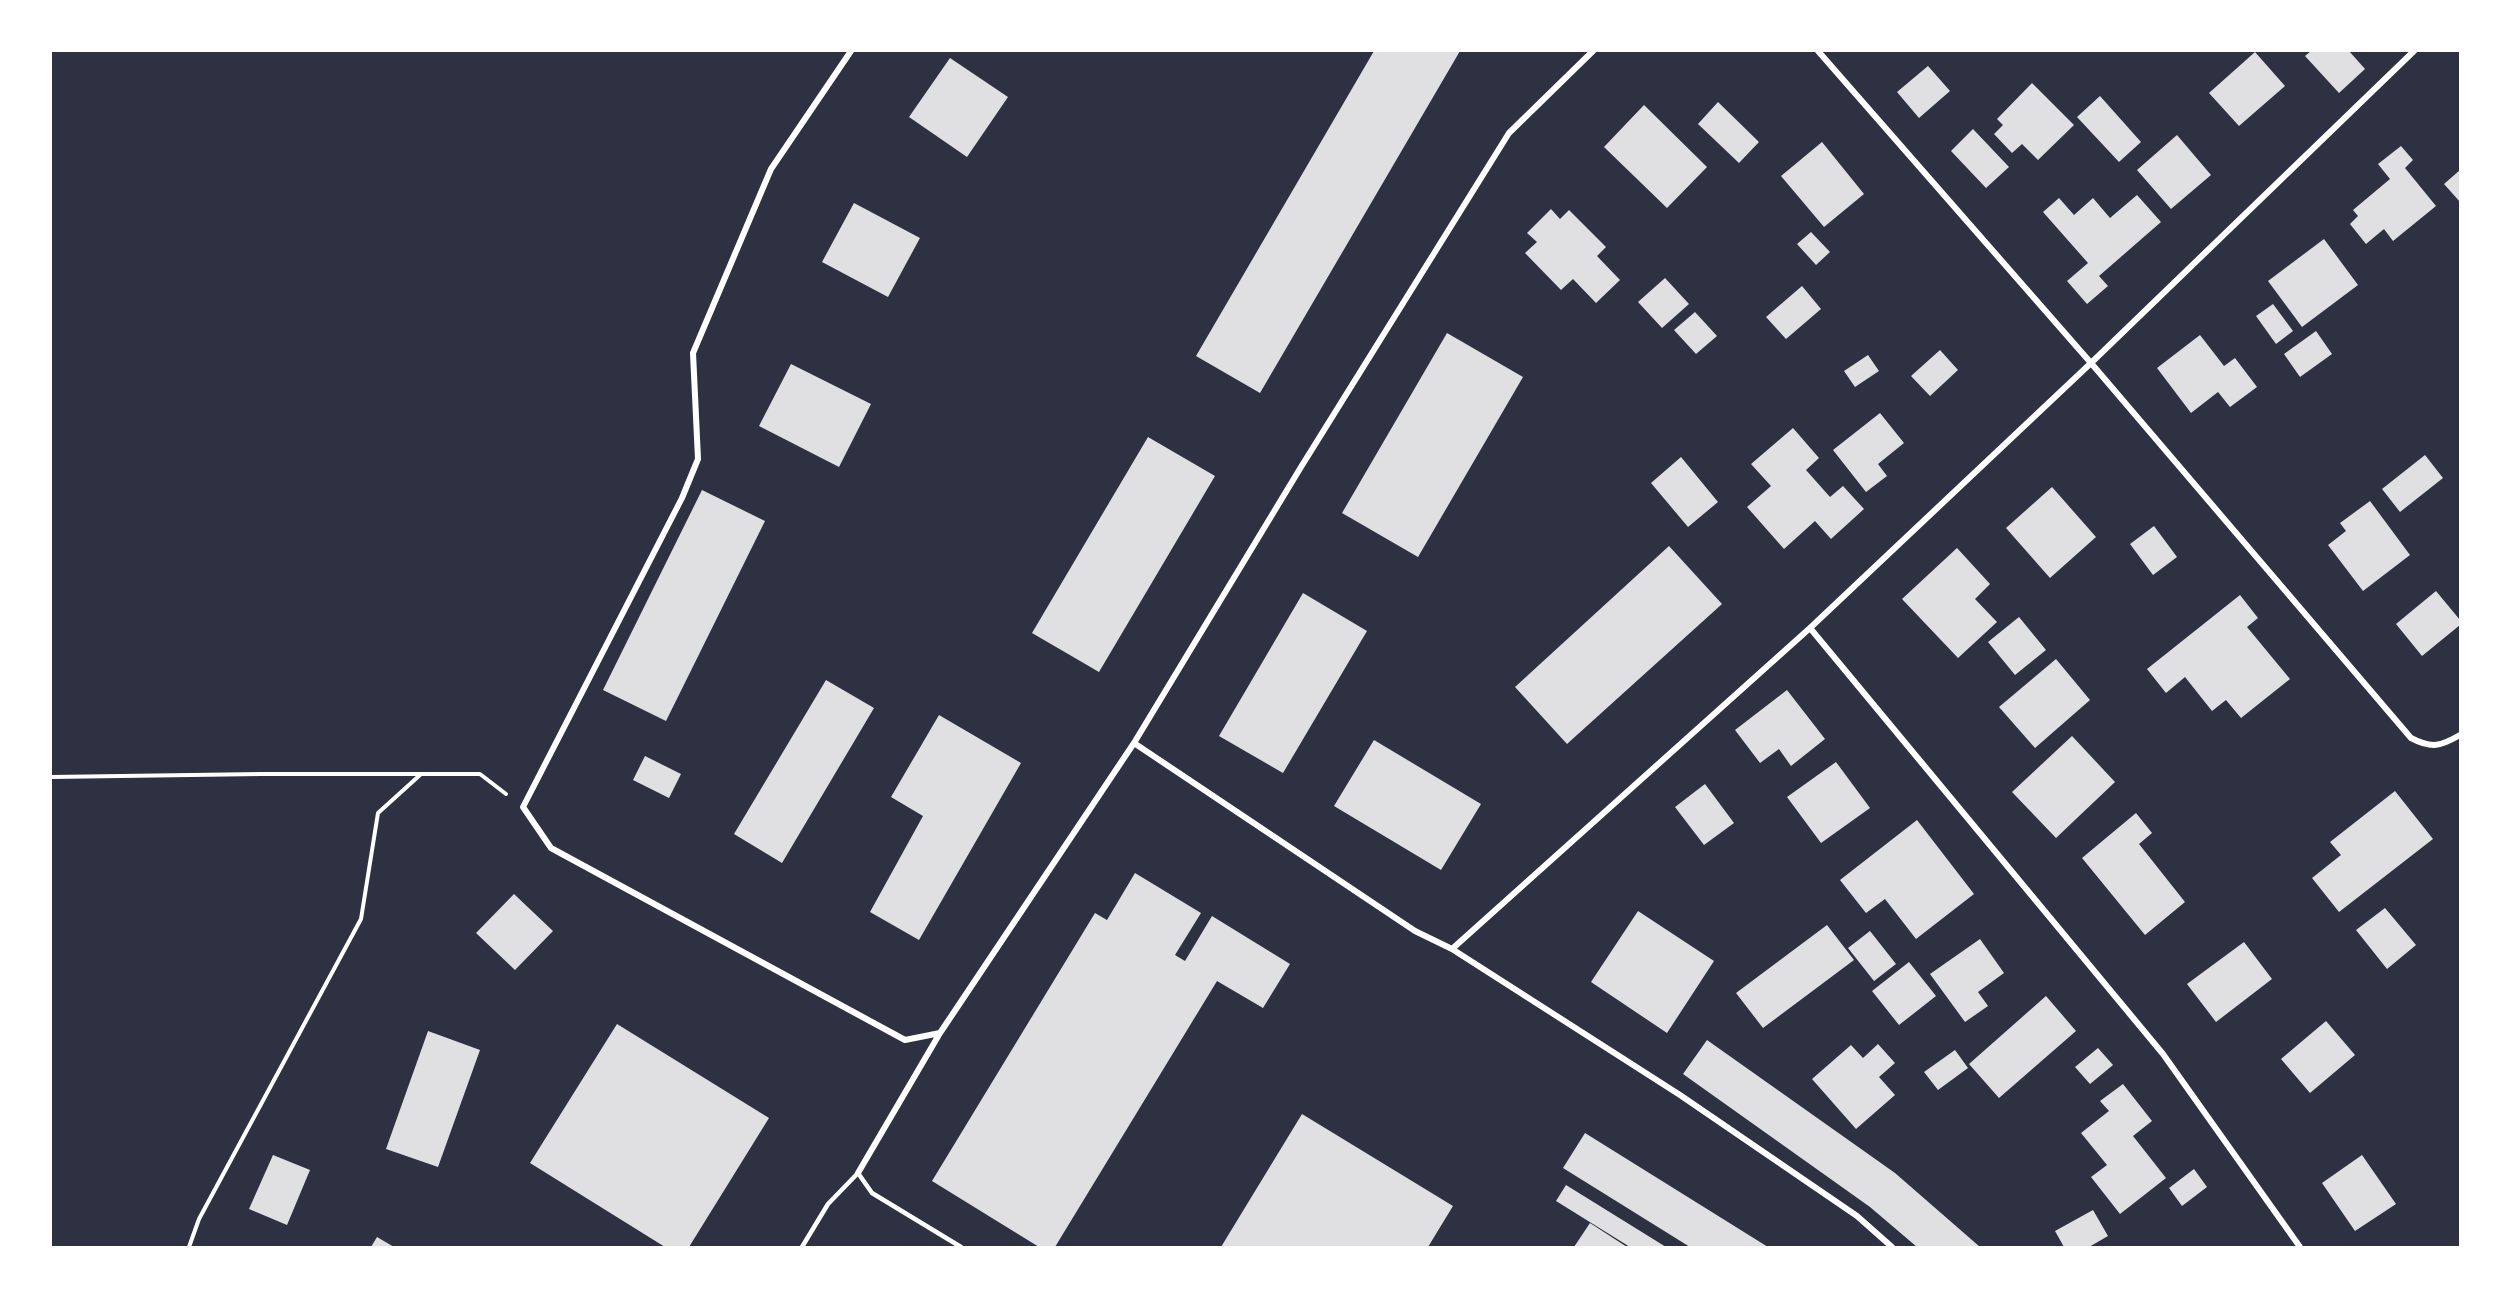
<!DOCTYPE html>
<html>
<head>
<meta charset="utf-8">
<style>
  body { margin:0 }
  #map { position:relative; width:2511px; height:1298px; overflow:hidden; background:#2d3142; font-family:Inter,sans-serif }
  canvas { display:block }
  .frame { position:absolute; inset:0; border:52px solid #fff; pointer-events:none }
</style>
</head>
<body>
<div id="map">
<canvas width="2511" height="1298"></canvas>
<div class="frame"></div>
</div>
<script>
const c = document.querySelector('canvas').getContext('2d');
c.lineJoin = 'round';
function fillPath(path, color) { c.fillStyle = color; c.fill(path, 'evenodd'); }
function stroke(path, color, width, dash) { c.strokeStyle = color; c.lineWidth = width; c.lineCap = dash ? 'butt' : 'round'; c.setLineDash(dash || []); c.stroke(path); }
fillPath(new Path2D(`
  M 1374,51 L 1460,51 L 1260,393 L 1196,356 Z
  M 2311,51 L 2349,51 L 2365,69 L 2339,93 L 2305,56 Z
  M 2255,52 L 2285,86 L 2239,126 L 2209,93 Z
  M 950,58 L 1008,97 L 967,157 L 909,117 Z
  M 1928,66 L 1950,91 L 1919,118 L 1897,92 Z
  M 2032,83 L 2074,125 L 2038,160 L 2022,144 L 2012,153 L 1994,134 L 2003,125 L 1997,119 Z
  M 2100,96 L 2141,142 L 2119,162 L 2077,117 Z
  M 1718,102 L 1759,142 L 1739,163 L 1698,124 Z
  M 1644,105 L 1707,167 L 1667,208 L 1604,147 Z
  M 1973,129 L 2009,167 L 1986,188 L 1951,151 Z
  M 2177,135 L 2211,175 L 2171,209 L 2137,170 Z
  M 1822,142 L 1864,194 L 1824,227 L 1781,176 Z
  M 2401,146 L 2413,160 L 2405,168 L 2436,206 L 2393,241 L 2384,229 L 2366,244 L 2350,224 L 2358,216 L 2353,210 L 2390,179 L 2378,164 Z
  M 2460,170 L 2460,202 L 2444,184 Z
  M 2137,195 L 2161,222 L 2099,276 L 2108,286 L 2087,304 L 2067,281 L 2088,263 L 2043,212 L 2059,198 L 2074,215 L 2093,198 L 2110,218 Z
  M 854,203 L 920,238 L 888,297 L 822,262 Z
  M 1551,209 L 1560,219 L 1569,210 L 1606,247 L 1597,256 L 1620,280 L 1596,303 L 1573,279 L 1561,290 L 1525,253 L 1537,242 L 1527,233 Z
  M 1811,232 L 1830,252 L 1816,265 L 1797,244 Z
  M 2324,239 L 2358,285 L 2302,327 L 2268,281 Z
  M 1665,278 L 1689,304 L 1662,328 L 1638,302 Z
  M 1802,286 L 1821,309 L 1786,339 L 1766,317 Z
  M 2273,304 L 2293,331 L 2276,344 L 2256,316 Z
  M 1695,312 L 1717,336 L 1696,354 L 1674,330 Z
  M 2316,331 L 2332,354 L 2300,377 L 2284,354 Z
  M 1447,333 L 1523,377 L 1418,557 L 1342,513 Z
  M 2200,335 L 2224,366 L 2235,358 L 2257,387 L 2230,407 L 2218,392 L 2191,413 L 2157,368 Z
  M 1940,350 L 1958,370 L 1930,396 L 1911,376 Z
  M 1868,355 L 1879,371 L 1855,387 L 1844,371 Z
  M 791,364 L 871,404 L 839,467 L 759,426 Z
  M 1880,413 L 1904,443 L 1878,464 L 1887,476 L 1866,492 L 1833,450 Z
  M 1793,428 L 1819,458 L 1806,470 L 1830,497 L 1843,486 L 1864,509 L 1831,539 L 1815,521 L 1784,549 L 1747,507 L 1771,486 L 1751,464 Z
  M 1148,437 L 1215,476 L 1099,672 L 1032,633 Z
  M 2425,455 L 2443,478 L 2400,512 L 2382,489 Z
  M 1681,457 L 1718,502 L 1688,527 L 1651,483 Z
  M 2052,487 L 2096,537 L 2050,578 L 2006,528 Z
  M 702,490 L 765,521 L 666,721 L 603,690 Z
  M 2370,501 L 2410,555 L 2363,591 L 2328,545 L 2346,531 L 2340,523 Z
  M 2154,526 L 2177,557 L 2153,575 L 2130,544 Z
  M 1669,546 L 1722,604 L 1567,744 L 1515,687 Z
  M 1957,548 L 1990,584 L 1975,599 L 1997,622 L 1958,658 L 1902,599 Z
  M 2436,591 L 2460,620 L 2460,625 L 2422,656 L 2396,624 Z
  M 1303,593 L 1367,631 L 1283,773 L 1219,736 Z
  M 2240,595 L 2258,618 L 2247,627 L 2290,679 L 2241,718 L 2226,700 L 2212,711 L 2185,677 L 2166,693 L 2147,669 Z
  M 2019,617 L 2046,650 L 2015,675 L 1988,642 Z
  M 2056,659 L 2090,700 L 2035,748 L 1999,707 Z
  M 826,680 L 874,708 L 782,863 L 734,834 Z
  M 1787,690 L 1825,739 L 1791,766 L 1779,749 L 1760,763 L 1735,730 Z
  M 939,715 L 1021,763 L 919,940 L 870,912 L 923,816 L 891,797 Z
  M 2072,736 L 2115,782 L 2056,838 L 2012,792 Z
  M 1374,740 L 1481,804 L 1441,870 L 1334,806 Z
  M 645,756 L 681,774 L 669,798 L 633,780 Z
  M 1836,762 L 1870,808 L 1821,843 L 1787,797 Z
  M 1705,784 L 1734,823 L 1704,845 L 1675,807 Z
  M 2395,791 L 2433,839 L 2339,912 L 2312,878 L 2341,855 L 2330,842 Z
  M 2136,813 L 2152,833 L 2139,844 L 2185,902 L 2145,935 L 2082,858 Z
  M 1917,820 L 1974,894 L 1916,939 L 1885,899 L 1866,913 L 1840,880 Z
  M 1135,873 L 1201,913 L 1175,955 L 1185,961 L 1212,916 L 1290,964 L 1263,1008 L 1217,981 L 1055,1247 L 1039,1247 L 932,1181 L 1095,913 L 1107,920 Z
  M 514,894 L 553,931 L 515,970 L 476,933 Z
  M 2385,908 L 2416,945 L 2387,969 L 2356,930 Z
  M 1638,911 L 1714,961 L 1667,1033 L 1591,982 Z
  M 1827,925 L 1854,960 L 1763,1028 L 1736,993 Z
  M 1870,931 L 1896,964 L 1874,981 L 1848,948 Z
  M 1980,939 L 2004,973 L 1978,992 L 1988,1006 L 1965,1022 L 1930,974 Z
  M 2244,942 L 2272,979 L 2216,1022 L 2187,984 Z
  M 1909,962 L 1936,996 L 1899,1025 L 1872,991 Z
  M 2046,996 L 2076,1031 L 1999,1098 L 1969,1064 Z
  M 2326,1021 L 2355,1055 L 2310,1093 L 2281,1059 Z
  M 617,1024 L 769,1118 L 689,1247 L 665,1247 L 530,1163 Z
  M 428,1031 L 480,1050 L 438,1167 L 386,1149 Z
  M 1707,1040 L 1895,1173 L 1980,1247 L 1917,1247 L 1870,1207 L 1683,1074 Z
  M 1878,1044 L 1895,1063 L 1879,1077 L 1895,1095 L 1856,1129 L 1812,1079 L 1851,1045 L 1863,1058 Z
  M 2098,1048 L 2113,1065 L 2090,1084 L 2075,1067 Z
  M 1955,1050 L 1968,1068 L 1938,1090 L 1924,1072 Z
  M 2123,1084 L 2152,1121 L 2133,1136 L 2166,1178 L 2120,1214 L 2091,1177 L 2107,1165 L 2081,1133 L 2109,1111 L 2100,1101 Z
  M 1302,1114 L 1453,1206 L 1428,1247 L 1221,1247 Z
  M 1585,1133 L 1768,1247 L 1690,1247 L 1563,1168 Z
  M 273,1155 L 310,1170 L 287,1225 L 249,1209 Z
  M 2362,1155 L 2396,1204 L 2355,1231 L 2322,1183 Z
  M 2194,1169 L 2207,1187 L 2182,1206 L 2169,1188 Z
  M 1566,1185 L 1666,1247 L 1630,1247 L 1556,1201 Z
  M 2093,1210 L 2108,1236 L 2089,1247 L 2064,1247 L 2055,1231 Z
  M 1590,1223 L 1627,1247 L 1574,1247 Z
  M 377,1237 L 394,1247 L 371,1247 Z`), '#e0e0e3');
stroke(new Path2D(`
  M 51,777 L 261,774 L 480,774 L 506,794
  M 189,1247 L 199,1219 L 361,919 L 378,813 L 420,775`), '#fff', 4);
stroke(new Path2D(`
  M 802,1247 L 828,1204 L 858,1173 L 872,1193 L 961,1247`), '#fff', 4.5);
stroke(new Path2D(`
  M 851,51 L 771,169 L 693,353 L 698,459 L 682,498 L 523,807 L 551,848 L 905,1040 L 940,1033
  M 1818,51 L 2091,363 L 2411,738 C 2432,749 2441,746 2460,735
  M 1810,628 L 2163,1054 L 2300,1247
  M 1134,743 L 1415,931 L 1452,949 L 1680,1095 L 1857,1216 L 1892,1247
  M 1452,949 L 1810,628 L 2091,363 L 2414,51
  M 858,1173 L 940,1033 L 1134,743 L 1301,467 L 1509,133 L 1593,51`), '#fff', 6);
</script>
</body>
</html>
